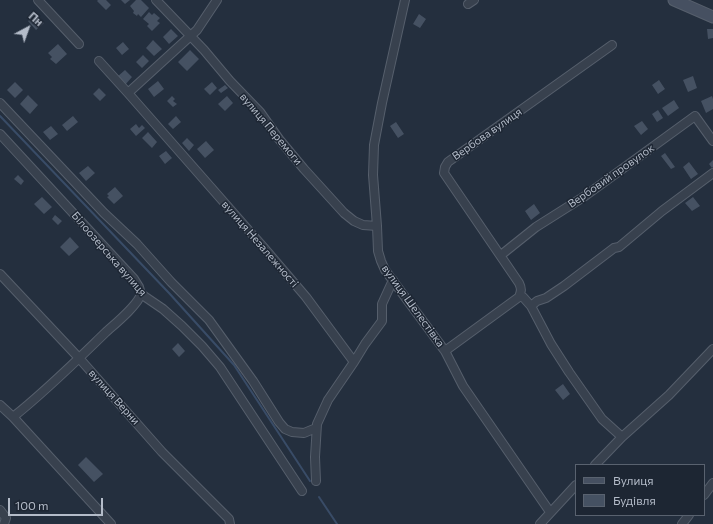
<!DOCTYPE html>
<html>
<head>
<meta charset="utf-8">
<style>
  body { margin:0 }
  #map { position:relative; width:713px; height:524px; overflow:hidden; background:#242f3e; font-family:Commissioner,sans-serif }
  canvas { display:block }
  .legend { position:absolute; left:575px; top:464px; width:130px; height:52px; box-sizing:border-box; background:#1d2633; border:1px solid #59626f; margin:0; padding:5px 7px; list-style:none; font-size:12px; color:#b4bcc9 }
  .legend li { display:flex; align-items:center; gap:8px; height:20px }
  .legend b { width:20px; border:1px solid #59626f }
  .north { position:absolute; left:8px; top:8px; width:40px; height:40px; -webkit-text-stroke:3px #1d2633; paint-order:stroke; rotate:41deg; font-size:11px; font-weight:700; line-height:16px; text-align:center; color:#b4bcc9 }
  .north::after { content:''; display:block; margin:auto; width:14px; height:18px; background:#b4bcc9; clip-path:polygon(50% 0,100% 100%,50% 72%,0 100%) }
  .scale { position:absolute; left:8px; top:498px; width:95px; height:18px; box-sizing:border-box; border:2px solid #b4bcc9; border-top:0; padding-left:5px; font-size:12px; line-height:14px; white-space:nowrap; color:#b4bcc9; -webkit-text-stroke:3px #1d2633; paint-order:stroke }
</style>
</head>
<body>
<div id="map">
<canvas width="713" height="524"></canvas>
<ul class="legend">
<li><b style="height:5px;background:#465061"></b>Вулиця</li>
<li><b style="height:11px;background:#455162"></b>Будівля</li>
</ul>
<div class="north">Пн</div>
<div class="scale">100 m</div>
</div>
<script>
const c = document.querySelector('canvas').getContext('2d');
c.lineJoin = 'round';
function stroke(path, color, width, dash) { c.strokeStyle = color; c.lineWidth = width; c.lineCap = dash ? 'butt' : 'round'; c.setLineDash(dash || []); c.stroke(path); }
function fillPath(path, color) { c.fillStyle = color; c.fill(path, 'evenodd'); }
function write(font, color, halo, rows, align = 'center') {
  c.font = font + ' Commissioner,sans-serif'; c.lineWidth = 3; c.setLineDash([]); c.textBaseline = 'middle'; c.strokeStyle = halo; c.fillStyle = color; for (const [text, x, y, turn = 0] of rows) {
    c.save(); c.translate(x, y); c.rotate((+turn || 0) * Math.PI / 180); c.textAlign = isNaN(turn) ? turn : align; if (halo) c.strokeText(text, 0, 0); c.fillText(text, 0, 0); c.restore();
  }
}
stroke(new Path2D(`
  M 0,116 L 169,293 L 234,365 L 310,481
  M 319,497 L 337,524`), '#394c67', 2);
fillPath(new Path2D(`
  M 98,0 L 106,0 L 111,5 L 106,10 L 97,1 Z
  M 121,0 L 130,0 L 125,4 Z
  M 136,0 L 141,0 L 149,8 L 141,17 L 138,14 L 137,16 L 133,13 L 134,11 L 130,6 Z
  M 149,12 L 152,15 L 154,13 L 160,18 L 157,21 L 160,23 L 152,31 L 147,26 L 149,24 L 143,19 Z
  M 36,14 L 44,23 L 36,30 L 28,21 Z
  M 419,14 L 426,19 L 420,28 L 413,24 Z
  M 171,29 L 178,36 L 169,44 L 163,37 Z
  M 707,29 L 713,29 L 713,38 L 708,39 Z
  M 153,40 L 162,49 L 154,56 L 146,48 Z
  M 123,42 L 129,49 L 122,55 L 116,48 Z
  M 58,44 L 67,54 L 56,64 L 50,59 L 52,57 L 48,53 Z
  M 190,50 L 199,59 L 187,71 L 178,62 Z
  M 143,55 L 149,61 L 142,68 L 136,62 Z
  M 125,70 L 132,77 L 125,85 L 117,77 Z
  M 693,76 L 697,88 L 688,92 L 683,80 Z
  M 659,80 L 665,89 L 658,94 L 652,85 Z
  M 158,81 L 164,89 L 154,97 L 148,89 Z
  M 15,82 L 23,90 L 15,98 L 7,90 Z
  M 212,82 L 217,88 L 210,95 L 204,89 Z
  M 225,85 L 228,88 L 221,93 L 218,90 Z
  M 99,88 L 106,95 L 100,101 L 93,94 Z
  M 28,95 L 38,105 L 30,114 L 20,104 Z
  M 172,96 L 175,99 L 173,101 L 177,104 L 173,107 L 167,101 Z
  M 227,96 L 233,103 L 225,111 L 218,104 Z
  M 712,96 L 713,99 L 713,109 L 706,113 L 701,101 Z
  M 674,100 L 679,108 L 668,116 L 662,108 Z
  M 658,110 L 663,118 L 657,122 L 652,114 Z
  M 73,116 L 78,122 L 67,131 L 62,125 Z
  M 176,116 L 181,122 L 173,129 L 168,124 Z
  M 642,121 L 648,129 L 641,135 L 634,126 Z
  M 396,122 L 404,134 L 398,138 L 390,126 Z
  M 136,124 L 139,128 L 142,125 L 145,128 L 136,136 L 130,129 Z
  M 51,126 L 58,134 L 50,140 L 43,132 Z
  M 148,132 L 157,142 L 152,148 L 142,138 Z
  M 187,138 L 194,145 L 189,151 L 182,143 Z
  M 206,141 L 214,150 L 205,158 L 197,149 Z
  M 166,151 L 172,158 L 165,164 L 159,156 Z
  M 665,153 L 675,167 L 671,169 L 661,156 Z
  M 713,160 L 713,167 L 712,168 L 709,164 Z
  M 689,162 L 698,174 L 691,179 L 683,167 Z
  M 88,166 L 95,173 L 86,181 L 79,173 Z
  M 18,175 L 24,181 L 21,185 L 14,179 Z
  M 115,187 L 123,196 L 114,204 L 107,197 L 109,196 L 107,194 Z
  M 42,197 L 52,207 L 44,214 L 34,204 Z
  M 693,197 L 700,206 L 692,211 L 685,203 Z
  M 534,204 L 540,213 L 531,220 L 525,211 Z
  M 55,215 L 62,221 L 58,225 L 52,219 Z
  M 70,237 L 79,247 L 69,256 L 60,247 Z
  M 178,343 L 185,351 L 179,357 L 172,349 Z
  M 563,384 L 570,394 L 563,400 L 555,390 Z
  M 86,457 L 103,474 L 94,482 L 78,465 Z`), '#455162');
const street = new Path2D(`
  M 38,0 L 79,44
  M 156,0 L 204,50 L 230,81 L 260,112 L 279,139 L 304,169 L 344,213 L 354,221 L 363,225 L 377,226
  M 405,0 L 382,103 L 374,145 L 373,175 L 377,226 L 378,251 L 381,261 L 385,270 L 445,351 L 463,386 L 550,512
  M 468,4 L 474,0
  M 612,45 L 448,162 L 445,167 L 444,173 L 519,283 C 522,289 521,292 519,297 L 523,297 L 531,306 L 551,344 L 569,372 L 602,419 L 622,437
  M 99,61 L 128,93 L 265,249 L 306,297 L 354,362 L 365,344 L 382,321 L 382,304 L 393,280
  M 128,93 L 197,30 L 217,0
  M 0,103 L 104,213 L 137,244 L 171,282 L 209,320 L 253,381 L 279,422 L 285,429 L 292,432 L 304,433 L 316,428
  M 0,134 L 134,279 L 139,287 L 141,294 L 163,309 L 182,326 L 202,346 L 220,367 L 302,491
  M 501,255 L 536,227 L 585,196 L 695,116 L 713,141
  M 0,274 L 79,358 L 162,452 L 229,519 L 230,524
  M 531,306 L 537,301 L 546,298 L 564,286 L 614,248 L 619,247 L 662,211 L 713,173
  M 445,351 L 519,297
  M 0,405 L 13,417 L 111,524
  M 13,417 C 46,391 76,361 106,332 C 115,324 138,305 141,294
  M 595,465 L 622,437 L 669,395 L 713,349
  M 316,481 L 315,457 L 317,424 L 328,400 L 354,362
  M 704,495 L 713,483
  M 0,510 L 6,518 L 4,524
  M 540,524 L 576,485
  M 682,524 L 689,515`);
const secondary = new Path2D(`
  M 674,0 L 713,17`);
stroke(street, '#565f6c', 10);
stroke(secondary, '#565f6c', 13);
stroke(street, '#38414e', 8);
stroke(secondary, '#465061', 11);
write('11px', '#b4bcc9', '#1d2633', [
  ["вулиця Перемоги",271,129,50],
  ["Вербова вулиця",487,134,-35],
  ["Вербовий провулок",611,176,-35],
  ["вулиця Незалежності",260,244,49],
  ["Білоозерська вулиця",109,254,49],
  ["вулиця Шелестівка",413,306,54],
  ["вулиця Верни",114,397,48]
]);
</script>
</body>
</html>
